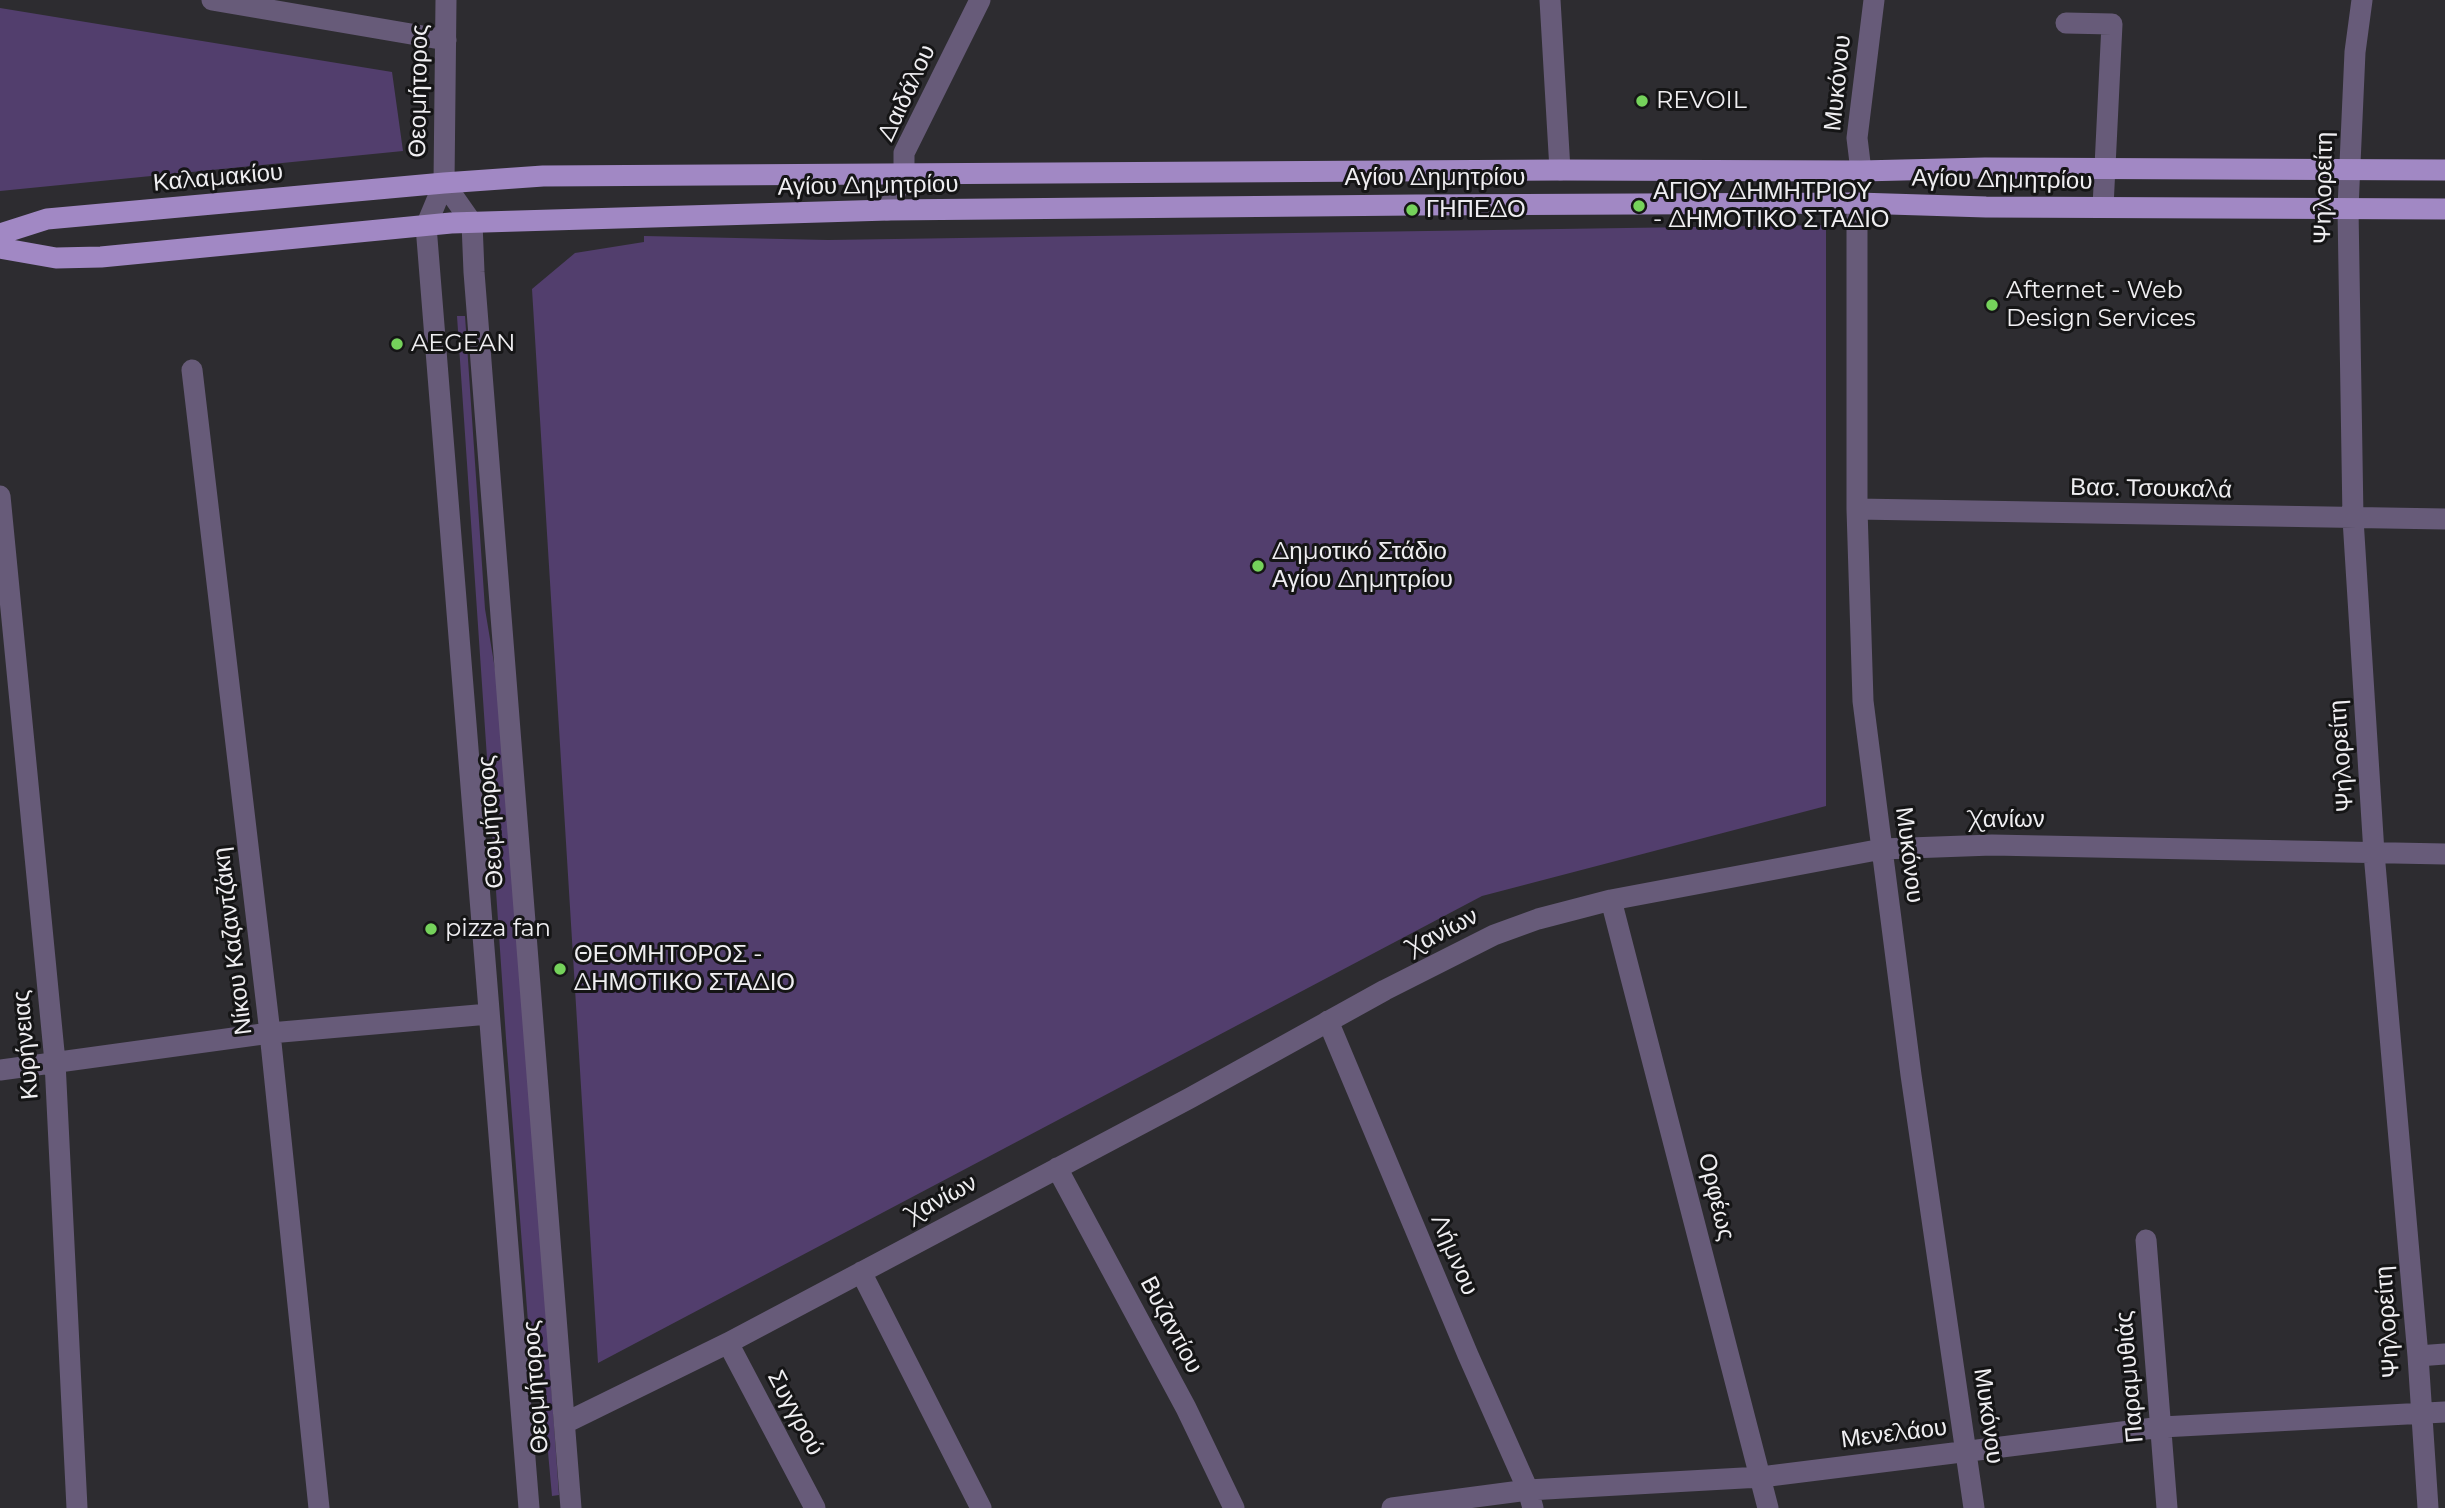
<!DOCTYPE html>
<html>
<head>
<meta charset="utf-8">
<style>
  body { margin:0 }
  canvas { display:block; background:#2d2c30 }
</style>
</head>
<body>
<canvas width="2445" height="1508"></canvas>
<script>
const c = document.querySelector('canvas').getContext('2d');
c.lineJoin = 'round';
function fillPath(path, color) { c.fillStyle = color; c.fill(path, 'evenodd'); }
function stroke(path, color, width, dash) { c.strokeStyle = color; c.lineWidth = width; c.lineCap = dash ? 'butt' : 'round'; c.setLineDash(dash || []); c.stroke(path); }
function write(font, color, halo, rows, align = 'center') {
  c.font = font + ' Montserrat,sans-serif'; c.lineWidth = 6; c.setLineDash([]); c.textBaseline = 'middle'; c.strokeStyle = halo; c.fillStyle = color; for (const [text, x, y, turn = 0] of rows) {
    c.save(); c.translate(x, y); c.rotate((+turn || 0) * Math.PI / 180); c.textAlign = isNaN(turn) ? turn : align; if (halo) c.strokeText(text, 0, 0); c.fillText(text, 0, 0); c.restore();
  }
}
fillPath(new Path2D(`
  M 0,8 L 392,72 L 403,151 L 0,191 Z
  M 1826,225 L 1826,806 L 1482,896 L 598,1363 L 532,289 L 575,253 L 644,242 L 644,236 L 828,240 Z
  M 457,316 L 465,316 L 485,609 L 504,723 L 559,1495 L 552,1496 L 539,1353 L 528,1322 L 506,1038 Z`), '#523e6d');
stroke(new Path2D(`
  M 212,0 L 446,40
  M 446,0 L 444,183 L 426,226 L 529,1508
  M 1550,0 L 1560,170
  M 2362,0 L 2355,52 L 2348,208 L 2353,519 L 2374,853 L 2418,1356 L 2428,1508
  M 2066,23 L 2112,24 L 2103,207
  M 1861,171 L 1857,138 L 1874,0
  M 444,183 L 472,223 L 474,272 L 571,1508
  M 1857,203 L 1857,509 L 1863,701 L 1911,1075 L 1974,1508
  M 888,210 L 904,173 L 904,153 L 980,0
  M 192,370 L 270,1033 L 319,1508
  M 0,496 L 55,1062 L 77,1508
  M 1857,509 L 2445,519
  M 1611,900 L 1768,1508
  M 1328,1021 L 1468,1355 L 1528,1490 L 1533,1508
  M 0,1070 L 270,1033 L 489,1014
  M 1057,1168 L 1186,1408 L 1234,1508
  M 2146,1240 L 2167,1508
  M 861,1272 L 981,1508
  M 728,1343 L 815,1508
  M 2418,1356 L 2445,1354
  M 565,1423 L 728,1343 L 1190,1098 L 1385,990 L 1494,935 L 1538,919 L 1611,900 L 1882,849 L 1992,845 L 2445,854
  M 1392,1508 L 1528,1490 L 1761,1477 L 2162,1427 L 2445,1412`), '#675b79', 21);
stroke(new Path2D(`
  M 0,234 L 47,219 L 444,183 L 543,176 L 1560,170 L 1861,171 L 1985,168 L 2445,170
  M 0,248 L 56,258 L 101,257 L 451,223 L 888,210 L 1415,205 L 1857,203 L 1986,207 L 2445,209`), '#a188c4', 21);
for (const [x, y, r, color] of [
  [1642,101,7,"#75d25b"],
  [1639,206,7,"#75d25b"],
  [1412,210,7,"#75d25b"],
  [1992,305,7,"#75d25b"],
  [397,344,7,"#75d25b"],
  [1258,566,7,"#75d25b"],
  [431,929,7,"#75d25b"],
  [560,969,7,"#75d25b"]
]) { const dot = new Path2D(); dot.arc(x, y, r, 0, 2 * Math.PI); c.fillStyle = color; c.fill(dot); stroke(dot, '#151516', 2.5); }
write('24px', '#efeef1', '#151516', [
  ["Μυκόνου",1838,83,-84],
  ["Θεομήτορος",419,91,-89],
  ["Δαιδάλου",907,93,-65],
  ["Καλαμακίου",218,178,-5],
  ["Αγίου Δημητρίου",1435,178],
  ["Αγίου Δημητρίου",2002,180,1],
  ["Αγίου Δημητρίου",868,186,-1],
  ["Ψηλορείτη",2324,188,-89],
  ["Βασ. Τσουκαλά",2151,489,1],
  ["Ψηλορείτη",2342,756,-94],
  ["Χανίων",2007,820],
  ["Θεομήτορος",491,822,-94],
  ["Μυκόνου",1909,855,83],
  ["Χανίων",1443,932,-27],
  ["Νίκου Καζαντζάκη",233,941,-97],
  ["Κυρήνειας",26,1045,-95],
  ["Ορφέως",1716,1197,76],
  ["Χανίων",942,1199,-28],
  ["Λήμνου",1454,1255,67],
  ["Ψηλορείτη",2388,1322,-94],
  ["Βυζαντίου",1171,1325,62],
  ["Παραμυθιάς",2130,1377,-95],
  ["Θεομήτορος",536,1387,-94],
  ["Συγγρού",795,1413,62],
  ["Μυκόνου",1988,1416,82],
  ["Μενελάου",1894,1434,-7]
]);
write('24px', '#efeef1', '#151516', [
  ["REVOIL",1656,101],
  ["ΑΓΙΟΥ ΔΗΜΗΤΡΙΟΥ",1653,192],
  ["- ΔΗΜΟΤΙΚΟ ΣΤΑΔΙΟ",1653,220],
  ["ΓΗΠΕΔΟ",1426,210],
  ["Afternet - Web",2006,291],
  ["Design Services",2006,319],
  ["AEGEAN",411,344],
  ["Δημοτικό Στάδιο",1272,552],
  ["Αγίου Δημητρίου",1272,580],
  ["pizza fan",445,929],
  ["ΘΕΟΜΗΤΟΡΟΣ -",574,955],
  ["ΔΗΜΟΤΙΚΟ ΣΤΑΔΙΟ",574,983]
], 'left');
</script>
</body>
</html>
